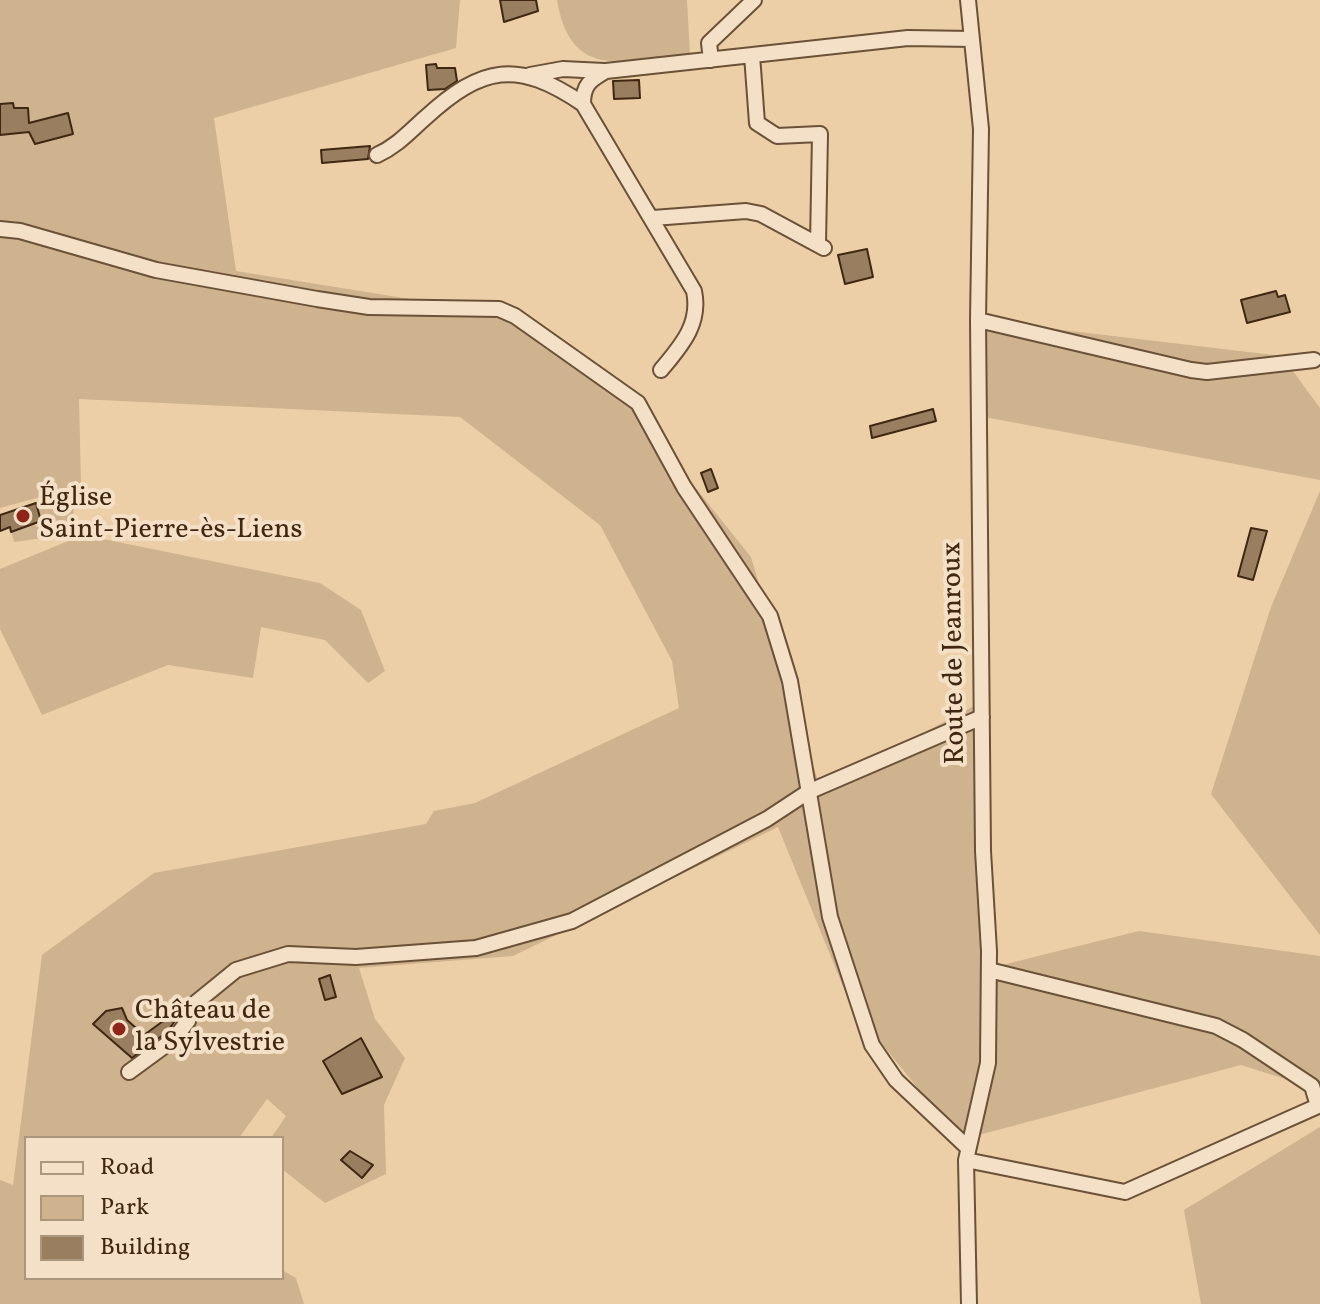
<!DOCTYPE html>
<html>
<head>
<meta charset="utf-8">
<style>
  body { margin:0 }
  #map { position:relative; width:1320px; height:1304px; overflow:hidden; background:#edcfa7; font-family:Vollkorn,serif }
  canvas { display:block }
  .legend { position:absolute; left:24px; top:1136px; width:260px; height:144px; box-sizing:border-box; background:#f3e0c6; border:2px solid #ab967e; margin:0; padding:10px 14px; list-style:none; font-size:24px; color:#3f2712 }
  .legend li { display:flex; align-items:center; gap:16px; height:40px }
  .legend b { width:40px; border:2px solid #ab967e }
</style>
</head>
<body>
<div id="map">
<canvas width="1320" height="1304"></canvas>
<ul class="legend">
<li><b style="height:10px;background:#f3e0c6"></b>Road</li>
<li><b style="height:22px;background:#cfb28e"></b>Park</li>
<li><b style="height:22px;background:#997e5f"></b>Building</li>
</ul>
</div>
<script>
const c = document.querySelector('canvas').getContext('2d');
c.lineJoin = 'round';
function fillPath(path, color) { c.fillStyle = color; c.fill(path, 'evenodd'); }
function stroke(path, color, width, dash) { c.strokeStyle = color; c.lineWidth = width; c.lineCap = dash ? 'butt' : 'round'; c.setLineDash(dash || []); c.stroke(path); }
function write(font, color, halo, rows, align = 'center') {
  c.font = font + ' Vollkorn,serif'; c.lineWidth = 8; c.setLineDash([]); c.textBaseline = 'middle'; c.strokeStyle = halo; c.fillStyle = color; for (const [text, x, y, turn = 0] of rows) {
    c.save(); c.translate(x, y); c.rotate((+turn || 0) * Math.PI / 180); c.textAlign = isNaN(turn) ? turn : align; if (halo) c.strokeText(text, 0, 0); c.fillText(text, 0, 0); c.restore();
  }
}
fillPath(new Path2D(`
  M 0,0 L 460,0 L 456,48 L 214,118 L 236,271 L 515,316 L 613,385 L 751,557 L 820,788 L 976,705 L 990,968 L 1139,931 L 1320,956 L 1320,1090 L 1241,1065 L 960,1140 L 851,1006 L 778,827 L 513,956 L 359,968 L 375,1019 L 405,1058 L 384,1105 L 386,1174 L 325,1203 L 282,1169 L 282,1138 L 271,1138 L 286,1116 L 267,1099 L 239,1138 L 26,1138 L 26,1278 L 282,1278 L 282,1270 L 296,1278 L 304,1304 L 0,1304 L 0,1180 L 13,1185 L 42,955 L 154,873 L 426,824 L 434,811 L 475,803 L 679,708 L 672,661 L 600,525 L 460,417 L 79,399 L 81,486 L 0,508 Z
  M 557,0 L 687,0 L 690,55 C 626,60 571,83 557,0 Z
  M 978,320 L 1282,356 L 1320,408 L 1320,480 L 974,415 Z
  M 1320,491 L 1320,935 L 1211,794 L 1271,607 Z
  M 74,502 L 72,534 L 14,542 L 11,532 L 23,528 L 21,523 L 33,519 L 36,527 L 42,525 L 36,503 Z
  M 83,535 L 320,583 L 361,610 L 385,671 L 368,683 L 325,640 L 261,627 L 253,678 L 168,665 L 42,715 L 0,629 L 0,569 Z
  M 1320,1127 L 1320,1304 L 1201,1304 L 1184,1210 Z`), '#cfb28e');
const building = new Path2D(`
  M 500,0 L 536,0 L 538,11 L 504,22 Z
  M 436,64 L 437,68 L 455,68 L 457,81 L 445,89 L 428,90 L 426,65 Z
  M 639,80 L 640,98 L 614,99 L 613,81 Z
  M 13,103 L 14,108 L 28,108 L 29,123 L 68,113 L 73,134 L 35,144 L 29,132 L 0,135 L 0,104 Z
  M 370,146 L 368,159 L 322,163 L 321,150 Z
  M 867,249 L 873,277 L 845,284 L 838,255 Z
  M 1276,291 L 1278,297 L 1285,295 L 1290,312 L 1247,323 L 1241,300 Z
  M 933,409 L 936,421 L 872,438 L 870,426 Z
  M 711,469 L 718,488 L 708,492 L 701,473 Z
  M 36,503 L 41,521 L 11,532 L 10,527 L 0,531 L 0,515 Z
  M 1251,528 L 1267,531 L 1253,580 L 1238,576 Z
  M 330,975 L 336,997 L 325,1000 L 319,979 Z
  M 122,1008 L 127,1020 L 144,1035 L 177,1011 L 180,1014 L 167,1032 L 132,1058 L 93,1024 L 106,1011 Z
  M 361,1038 L 382,1077 L 342,1094 L 323,1061 Z
  M 350,1151 L 373,1165 L 362,1178 L 341,1160 Z`);
fillPath(building, '#997e5f');
stroke(building, '#3f2712', 2);
const minor = new Path2D(`
  M 968,0 L 981,129 L 978,320 L 983,851 L 989,951 L 988,1063 L 966,1160 L 969,1304
  M 752,55 L 757,123 L 777,136 L 820,134 L 818,244
  M 711,60 L 709,43 L 754,0
  M 530,75 L 563,69 L 604,71
  M 377,155 C 397,146 409,132 425,118 C 482,66 517,59 583,104
  M 653,218 L 746,211 L 761,214 L 824,248
  M 0,229 L 20,231 L 156,270 L 317,299 L 369,307 L 499,309 L 515,316 L 638,403 L 684,487 L 770,616 L 790,681 L 830,917 L 872,1045 L 896,1080 L 968,1148
  M 978,320 L 1191,370 L 1207,372 L 1314,360
  M 661,370 C 681,346 701,324 694,291 L 583,104 C 583,85 590,80 606,71 L 908,38 L 972,39
  M 129,1072 L 174,1039 L 188,1021 L 193,1005 L 236,970 L 288,954 L 356,957 L 476,948 L 572,921 L 767,819 L 808,792 L 982,717
  M 966,1160 L 1125,1192 L 1318,1106 L 1312,1086 L 1243,1040 L 1216,1026 L 989,970`);
stroke(minor, '#6a5137', 18);
stroke(minor, '#f3e0c6', 14);
for (const [x, y, r, color] of [
  [23,516,8,"#8f2418"],
  [119,1029,8,"#8f2418"]
]) { const dot = new Path2D(); dot.arc(x, y, r, 0, 2 * Math.PI); c.fillStyle = color; c.fill(dot); stroke(dot, '#f3e0c6', 3); }
write('28px', '#3f2712', '#f3e0c6', [
  ["Église",39,500],
  ["Saint-Pierre-ès-Liens",39,532],
  ["Château de",135,1013],
  ["la Sylvestrie",135,1045]
], 'left');
write('28px', '#3f2712', '#f3e0c6', [
  ["Route de Jeanroux",956,653,-91]
]);
</script>
</body>
</html>
